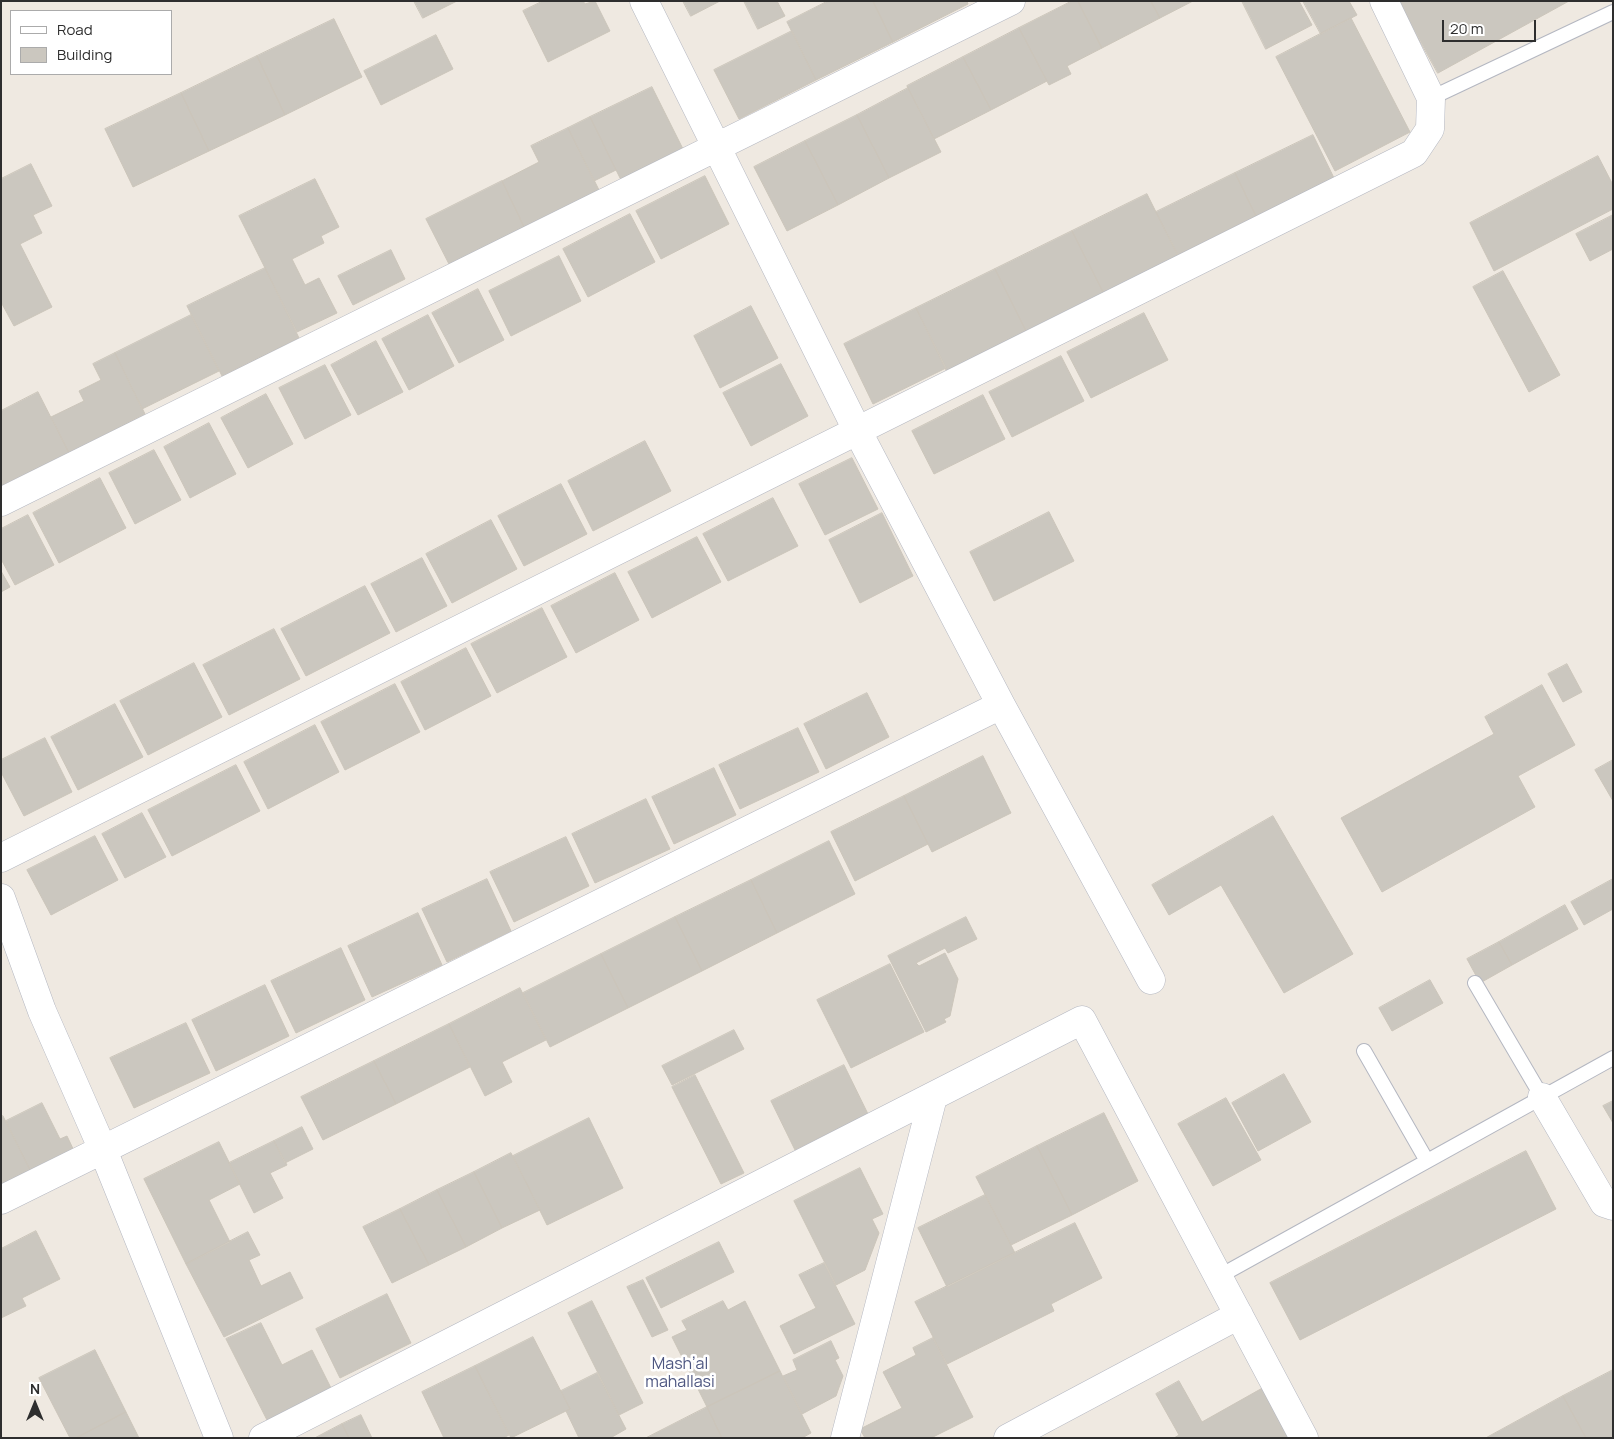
<!DOCTYPE html>
<html>
<head>
<meta charset="utf-8">
<style>
  body { margin:0 }
  #map { position:relative; width:1614px; height:1439px; overflow:hidden; background:#efe9e1; font-family:Manrope,sans-serif }
  canvas { display:block }
  .frame { position:absolute; inset:0; border:2px solid #2e2e2e; pointer-events:none }
  .legend { position:absolute; left:10px; top:10px; width:162px; height:65px; box-sizing:border-box; background:#fff; border:1px solid #ababab; margin:0; padding:6px 9px; list-style:none; font-size:15px; color:#2e2e2e }
  .legend li { display:flex; align-items:center; gap:10px; height:25px }
  .legend b { width:25px; border:1px solid #ababab }
  .north { position:absolute; left:10px; top:1379px; width:50px; height:50px; -webkit-text-stroke:4px #fff; paint-order:stroke; rotate:0deg; font-size:14px; font-weight:700; line-height:20px; text-align:center; color:#2e2e2e }
  .north::after { content:''; display:block; margin:auto; width:18px; height:22px; background:#2e2e2e; clip-path:polygon(50% 0,100% 100%,50% 72%,0 100%) }
  .scale { position:absolute; left:1442px; top:20px; width:94px; height:22px; box-sizing:border-box; border:2px solid #2e2e2e; border-top:0; padding-left:6px; font-size:15px; line-height:18px; white-space:nowrap; color:#2e2e2e; -webkit-text-stroke:4px #fff; paint-order:stroke }
</style>
</head>
<body>
<div id="map">
<canvas width="1614" height="1439"></canvas>
<div class="frame"></div>
<ul class="legend">
<li><b style="height:6px;background:#fff"></b>Road</li>
<li><b style="height:14px;background:#cbc7bf"></b>Building</li>
</ul>
<div class="north">N</div>
<div class="scale">20 m</div>
</div>
<script>
const c = document.querySelector('canvas').getContext('2d');
c.lineJoin = 'round';
function fillPath(path, color) { c.fillStyle = color; c.fill(path, 'evenodd'); }
function stroke(path, color, width, dash) { c.strokeStyle = color; c.lineWidth = width; c.lineCap = dash ? 'butt' : 'round'; c.setLineDash(dash || []); c.stroke(path); }
function write(font, color, halo, rows, align = 'center') {
  c.font = font + ' Manrope,sans-serif'; c.lineWidth = 5; c.setLineDash([]); c.textBaseline = 'middle'; c.strokeStyle = halo; c.fillStyle = color; for (const [text, x, y, turn = 0] of rows) {
    c.save(); c.translate(x, y); c.rotate((+turn || 0) * Math.PI / 180); c.textAlign = isNaN(turn) ? turn : align; if (halo) c.strokeText(text, 0, 0); c.fillText(text, 0, 0); c.restore();
  }
}
const building = new Path2D(`
  M 414,1 L 457,1 L 423,18 Z
  M 543,1 L 583,1 L 585,4 L 595,1 L 610,31 L 548,62 L 523,11 Z
  M 683,1 L 720,1 L 691,16 Z
  M 744,1 L 777,1 L 785,16 L 758,29 Z
  M 828,1 L 873,1 L 893,42 L 816,80 L 787,22 Z
  M 873,1 L 967,1 L 968,4 L 893,42 Z
  M 1072,1 L 1078,1 L 1102,48 L 1067,66 L 1071,74 L 1049,85 L 1019,28 Z
  M 1078,1 L 1151,1 L 1160,18 L 1102,48 Z
  M 1151,1 L 1193,1 L 1160,18 Z
  M 1242,1 L 1299,1 L 1312,25 L 1266,49 Z
  M 1303,1 L 1349,1 L 1357,15 L 1321,34 Z
  M 1398,1 L 1569,1 L 1438,73 Z
  M 1351,18 L 1410,132 L 1335,171 L 1276,57 Z
  M 334,19 L 362,77 L 285,115 L 257,56 Z
  M 1019,28 L 1047,81 L 991,110 L 963,57 Z
  M 792,31 L 816,80 L 739,119 L 714,70 Z
  M 436,35 L 453,69 L 381,105 L 364,71 Z
  M 257,56 L 285,115 L 209,151 L 181,93 Z
  M 963,57 L 991,110 L 934,139 L 907,86 Z
  M 652,87 L 683,149 L 621,180 L 590,117 Z
  M 908,88 L 941,152 L 889,178 L 857,115 Z
  M 181,93 L 209,151 L 133,187 L 105,129 Z
  M 857,115 L 889,178 L 838,205 L 805,141 Z
  M 590,117 L 616,170 L 594,181 L 568,128 Z
  M 568,128 L 601,194 L 526,231 L 502,181 L 539,162 L 531,146 Z
  M 1313,135 L 1334,178 L 1256,216 L 1235,173 Z
  M 805,141 L 838,205 L 787,231 L 754,167 Z
  M 1598,156 L 1613,185 L 1613,209 L 1494,271 L 1470,223 Z
  M 31,164 L 52,206 L 33,215 L 42,233 L 20,244 L 52,307 L 14,326 L 1,302 L 1,179 Z
  M 1235,173 L 1256,216 L 1178,255 L 1156,212 Z
  M 705,176 L 729,224 L 661,259 L 636,211 Z
  M 315,179 L 339,227 L 321,236 L 324,243 L 292,259 L 305,285 L 319,278 L 337,313 L 297,332 L 239,216 Z
  M 502,181 L 526,231 L 451,268 L 426,219 Z
  M 1147,194 L 1179,258 L 1104,294 L 1072,231 Z
  M 630,214 L 655,262 L 588,297 L 563,249 Z
  M 1613,215 L 1613,249 L 1590,261 L 1576,234 Z
  M 1072,231 L 1104,294 L 1027,333 L 995,269 Z
  M 391,250 L 405,279 L 353,305 L 338,276 Z
  M 559,256 L 581,301 L 511,336 L 489,291 Z
  M 265,268 L 299,338 L 222,376 L 187,306 Z
  M 995,269 L 1027,333 L 947,372 L 916,308 Z
  M 1503,271 L 1560,375 L 1529,392 L 1473,287 Z
  M 478,289 L 504,340 L 459,363 L 432,313 Z
  M 751,306 L 778,358 L 720,388 L 694,336 Z
  M 916,308 L 946,368 L 873,404 L 844,344 Z
  M 1144,313 L 1168,360 L 1091,398 L 1067,352 Z
  M 191,315 L 219,371 L 142,409 L 115,353 Z
  M 428,315 L 454,366 L 409,390 L 382,339 Z
  M 376,341 L 403,392 L 358,415 L 331,365 Z
  M 115,353 L 145,414 L 69,453 L 51,417 L 84,401 L 79,391 L 101,380 L 93,364 Z
  M 1061,356 L 1084,401 L 1012,437 L 989,392 Z
  M 781,364 L 808,416 L 751,446 L 723,393 Z
  M 325,365 L 351,415 L 305,439 L 279,388 Z
  M 38,392 L 69,453 L 1,486 L 1,411 Z
  M 266,394 L 293,444 L 248,468 L 221,418 Z
  M 983,395 L 1005,439 L 934,474 L 912,431 Z
  M 209,423 L 236,474 L 190,498 L 164,447 Z
  M 645,441 L 671,491 L 593,531 L 568,481 Z
  M 154,450 L 181,500 L 135,524 L 109,473 Z
  M 852,458 L 878,509 L 825,535 L 799,484 Z
  M 100,478 L 126,528 L 59,563 L 33,513 Z
  M 561,484 L 587,534 L 524,566 L 498,516 Z
  M 773,498 L 798,546 L 728,581 L 703,534 Z
  M 1049,512 L 1074,561 L 994,601 L 970,552 Z
  M 882,513 L 913,576 L 860,603 L 829,540 Z
  M 28,515 L 54,565 L 15,585 L 1,559 L 1,529 Z
  M 491,520 L 517,569 L 452,603 L 426,554 Z
  M 697,537 L 721,582 L 652,618 L 628,572 Z
  M 422,558 L 447,606 L 396,632 L 371,584 Z
  M 1,571 L 10,587 L 1,592 Z
  M 615,573 L 639,620 L 576,653 L 551,606 Z
  M 365,586 L 390,633 L 306,676 L 281,629 Z
  M 542,608 L 567,657 L 497,693 L 471,644 Z
  M 274,629 L 300,679 L 229,715 L 203,665 Z
  M 466,648 L 491,696 L 425,730 L 401,682 Z
  M 194,663 L 222,717 L 148,755 L 120,701 Z
  M 1567,664 L 1582,692 L 1563,702 L 1548,674 Z
  M 395,684 L 420,732 L 345,770 L 321,722 Z
  M 1542,685 L 1575,745 L 1518,776 L 1535,807 L 1382,892 L 1341,818 L 1494,734 L 1485,717 Z
  M 867,693 L 889,737 L 826,769 L 804,724 Z
  M 115,704 L 143,757 L 78,790 L 51,737 Z
  M 315,725 L 339,772 L 268,809 L 244,762 Z
  M 798,728 L 819,772 L 740,809 L 719,765 Z
  M 45,738 L 72,792 L 24,816 L 1,772 L 1,760 Z
  M 983,756 L 1011,813 L 932,852 L 904,796 Z
  M 1613,760 L 1613,801 L 1595,770 Z
  M 236,765 L 260,811 L 172,856 L 148,810 Z
  M 714,768 L 736,815 L 674,844 L 652,797 Z
  M 904,796 L 928,844 L 855,881 L 831,832 Z
  M 646,799 L 670,849 L 595,883 L 572,834 Z
  M 142,813 L 166,857 L 125,878 L 102,834 Z
  M 1273,816 L 1353,954 L 1284,993 L 1221,885 L 1169,915 L 1152,885 Z
  M 95,836 L 118,880 L 51,915 L 27,870 Z
  M 566,837 L 589,886 L 514,922 L 490,872 Z
  M 829,841 L 855,894 L 777,933 L 751,880 Z
  M 487,879 L 511,931 L 447,962 L 422,909 Z
  M 1613,879 L 1613,909 L 1584,925 L 1571,902 Z
  M 751,880 L 777,933 L 702,971 L 675,917 Z
  M 1565,905 L 1578,929 L 1512,965 L 1499,942 Z
  M 418,913 L 442,965 L 372,997 L 348,946 Z
  M 675,917 L 702,971 L 628,1008 L 601,954 Z
  M 966,917 L 977,939 L 948,953 L 945,948 L 916,963 L 919,966 L 945,953 L 958,979 L 950,1016 L 944,1019 L 946,1022 L 926,1032 L 888,956 Z
  M 1499,942 L 1512,965 L 1480,983 L 1467,959 Z
  M 341,948 L 365,1000 L 296,1033 L 271,981 Z
  M 601,954 L 628,1008 L 550,1047 L 523,993 Z
  M 890,964 L 924,1032 L 851,1068 L 817,1000 Z
  M 1430,980 L 1443,1003 L 1392,1031 L 1379,1008 Z
  M 265,985 L 289,1036 L 216,1071 L 192,1020 Z
  M 520,988 L 546,1040 L 502,1062 L 512,1082 L 485,1096 L 449,1024 Z
  M 186,1023 L 210,1073 L 134,1108 L 110,1058 Z
  M 449,1024 L 470,1067 L 396,1104 L 374,1061 Z
  M 734,1030 L 744,1049 L 672,1085 L 662,1066 Z
  M 374,1061 L 396,1104 L 323,1140 L 301,1097 Z
  M 844,1065 L 868,1114 L 795,1150 L 771,1101 Z
  M 1284,1074 L 1311,1122 L 1258,1151 L 1232,1103 Z
  M 695,1075 L 744,1173 L 721,1184 L 672,1087 Z
  M 1226,1098 L 1261,1160 L 1213,1186 L 1178,1124 Z
  M 1613,1101 L 1613,1123 L 1603,1106 Z
  M 42,1103 L 60,1139 L 67,1136 L 76,1155 L 33,1176 L 6,1121 Z
  M 1104,1113 L 1138,1181 L 1072,1215 L 1037,1146 Z
  M 3,1116 L 33,1176 L 1,1191 L 1,1117 Z
  M 589,1118 L 623,1188 L 547,1225 L 513,1156 Z
  M 302,1127 L 313,1149 L 285,1163 L 274,1141 Z
  M 274,1141 L 287,1165 L 270,1173 L 283,1198 L 254,1213 L 229,1163 Z
  M 219,1142 L 240,1184 L 209,1200 L 230,1242 L 186,1264 L 144,1179 Z
  M 1037,1146 L 1072,1215 L 1011,1245 L 976,1177 Z
  M 1526,1151 L 1556,1209 L 1300,1340 L 1270,1283 Z
  M 511,1153 L 540,1210 L 502,1228 L 474,1172 Z
  M 860,1168 L 883,1214 L 872,1219 L 879,1233 L 865,1270 L 836,1285 L 794,1201 Z
  M 474,1172 L 502,1228 L 466,1247 L 437,1190 Z
  M 437,1190 L 466,1247 L 429,1265 L 400,1209 Z
  M 985,1195 L 1015,1253 L 947,1287 L 918,1228 Z
  M 400,1209 L 429,1265 L 392,1283 L 363,1227 Z
  M 1075,1223 L 1102,1278 L 1051,1304 L 1054,1311 L 947,1364 L 915,1302 Z
  M 36,1231 L 60,1279 L 22,1298 L 26,1306 L 1,1318 L 1,1249 Z
  M 248,1232 L 260,1255 L 249,1260 L 261,1286 L 290,1272 L 303,1298 L 224,1337 L 186,1264 Z
  M 719,1242 L 734,1272 L 661,1308 L 646,1278 Z
  M 824,1263 L 855,1324 L 794,1354 L 780,1326 L 816,1308 L 799,1275 Z
  M 643,1280 L 668,1330 L 652,1337 L 627,1287 Z
  M 387,1294 L 411,1343 L 340,1378 L 316,1329 Z
  M 592,1301 L 643,1403 L 619,1415 L 568,1313 Z
  M 723,1301 L 728,1310 L 745,1301 L 780,1371 L 707,1407 L 672,1337 L 687,1330 L 682,1321 Z
  M 261,1323 L 282,1365 L 312,1350 L 332,1390 L 268,1422 L 226,1339 Z
  M 533,1337 L 570,1409 L 511,1438 L 475,1366 Z
  M 933,1338 L 973,1417 L 931,1438 L 916,1438 L 915,1436 L 912,1438 L 865,1438 L 860,1429 L 902,1408 L 883,1372 L 916,1355 L 913,1348 Z
  M 831,1341 L 839,1358 L 835,1360 L 843,1376 L 836,1396 L 802,1414 L 783,1376 L 797,1370 L 793,1360 Z
  M 95,1350 L 126,1412 L 76,1438 L 70,1438 L 39,1378 Z
  M 475,1366 L 509,1435 L 503,1438 L 444,1438 L 422,1392 Z
  M 1613,1370 L 1613,1438 L 1586,1438 L 1563,1396 Z
  M 780,1371 L 811,1433 L 802,1438 L 722,1438 L 707,1407 Z
  M 597,1373 L 626,1429 L 612,1437 L 612,1438 L 579,1438 L 566,1411 L 570,1409 L 561,1391 Z
  M 1179,1381 L 1202,1422 L 1266,1386 L 1295,1438 L 1174,1438 L 1179,1435 L 1156,1394 Z
  M 1563,1396 L 1586,1438 L 1486,1438 Z
  M 707,1407 L 722,1438 L 646,1438 Z
  M 126,1412 L 139,1438 L 76,1438 Z
  M 361,1415 L 372,1438 L 349,1438 L 342,1424 Z
  M 342,1424 L 349,1438 L 315,1438 Z`);
fillPath(building, '#cbc7bf');
stroke(building, '#cbc5ba', 1);
const service = new Path2D(`
  M 1431,98 L 1613,12
  M 1475,983 L 1542,1097
  M 1364,1051 L 1427,1161
  M 1218,1277 L 1613,1058`);
const minor = new Path2D(`
  M 644,1 L 857,430 L 1001,705 L 1151,980
  M 1,502 L 1011,1
  M 1,858 L 1414,153 L 1430,129 L 1431,98 L 1384,1
  M 1,898 L 42,1011 L 103,1150 L 219,1438
  M 1542,1097 L 1604,1203 L 1613,1206
  M 1,1200 L 1001,705
  M 263,1438 L 1082,1020 L 1304,1438
  M 845,1438 L 933,1097
  M 1008,1438 L 1239,1315`);
stroke(service, '#b4b7c1', 16);
stroke(minor, '#b4b7c1', 29);
stroke(service, '#fff', 14);
stroke(minor, '#fff', 28);
write('16px', '#4d5680', '#fff', [
  ["Mashʼal",680,1365],
  ["mahallasi",680,1383]
]);
</script>
</body>
</html>
